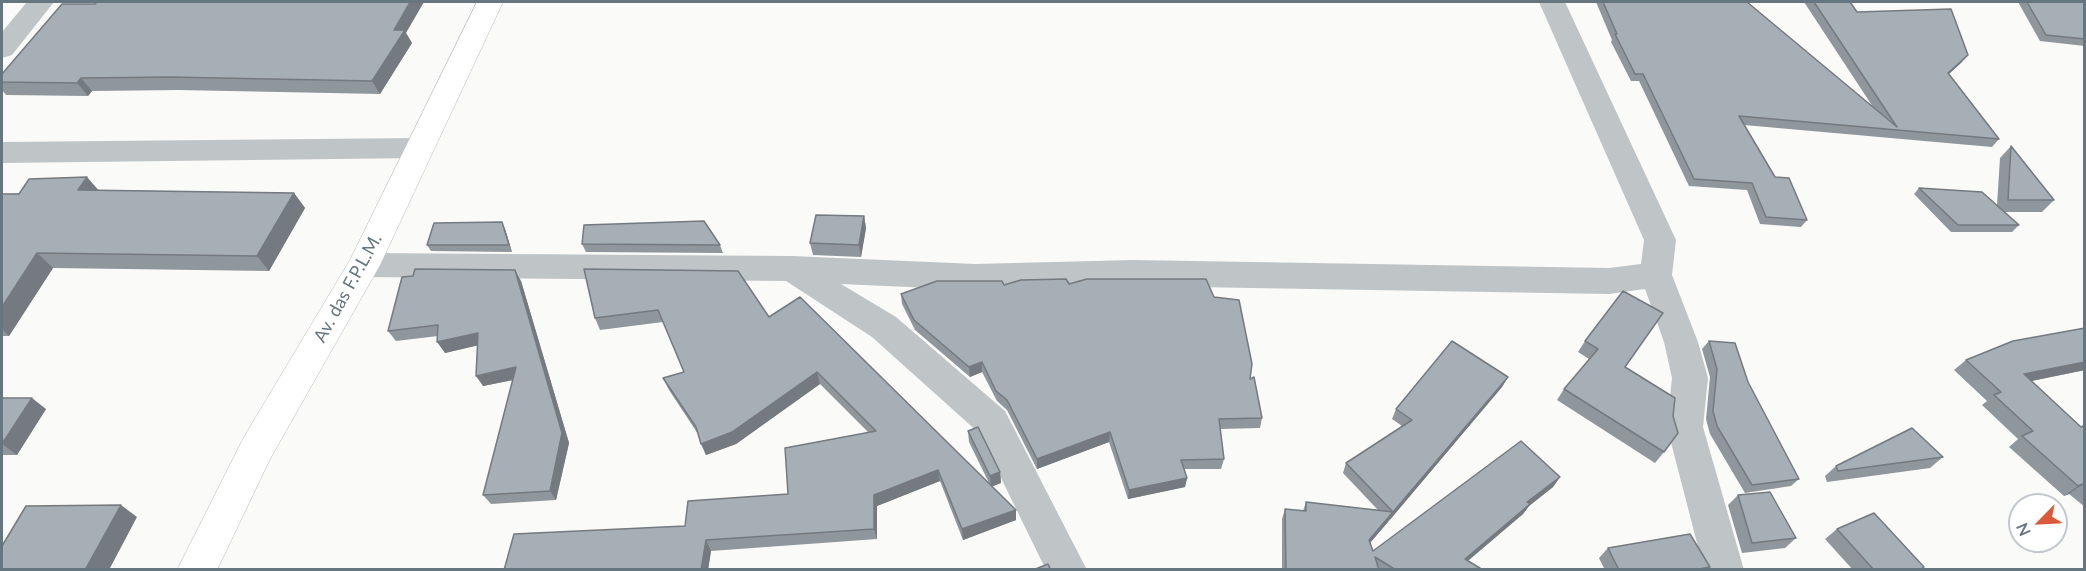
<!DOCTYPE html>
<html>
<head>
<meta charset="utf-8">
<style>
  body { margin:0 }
  #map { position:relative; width:2086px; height:571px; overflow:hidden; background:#fafaf8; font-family:Lato,sans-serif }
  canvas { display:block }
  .frame { position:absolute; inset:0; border:3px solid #667681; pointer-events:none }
  .north { position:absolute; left:2008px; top:493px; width:60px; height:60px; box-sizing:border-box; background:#fff; border:2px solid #c2c8cd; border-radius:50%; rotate:246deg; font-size:16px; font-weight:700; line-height:24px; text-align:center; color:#667681 }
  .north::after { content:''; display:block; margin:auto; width:21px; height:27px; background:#d95b39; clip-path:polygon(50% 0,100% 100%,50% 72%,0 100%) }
</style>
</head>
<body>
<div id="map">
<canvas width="2086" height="571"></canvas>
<div class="frame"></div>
<div class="north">N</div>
</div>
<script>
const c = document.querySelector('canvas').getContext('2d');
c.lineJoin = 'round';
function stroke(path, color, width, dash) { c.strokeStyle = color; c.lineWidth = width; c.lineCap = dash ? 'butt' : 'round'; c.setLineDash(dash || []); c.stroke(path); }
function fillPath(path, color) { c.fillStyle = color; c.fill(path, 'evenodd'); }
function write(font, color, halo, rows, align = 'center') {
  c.font = font + ' Lato,sans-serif'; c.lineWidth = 6; c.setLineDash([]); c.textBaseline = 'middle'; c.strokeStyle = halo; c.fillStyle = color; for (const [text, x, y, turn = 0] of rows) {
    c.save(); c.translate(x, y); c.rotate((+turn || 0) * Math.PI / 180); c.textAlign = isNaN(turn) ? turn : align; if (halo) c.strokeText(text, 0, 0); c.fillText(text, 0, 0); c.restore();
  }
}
const primary = new Path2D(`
  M 477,2 L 503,2 L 380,265 L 270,459 L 217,570 L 177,570 L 244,437 L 350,260 Z`);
stroke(primary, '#b5babe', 1);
fillPath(new Path2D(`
  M 27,2 L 54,2 L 12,55 L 2,58 L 2,32 Z
  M 1539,2 L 1565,2 L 1676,240 L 1672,275 L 1698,342 L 1708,378 L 1703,427 L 1744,570 L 1704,570 L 1667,427 L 1672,378 L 1664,342 L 1645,289 L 1609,294 L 1133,286 L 975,290 L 841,284 L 896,317 L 1005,411 L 1087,570 L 1046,570 L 979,433 L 872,337 L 786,281 L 364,277 L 353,274 L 348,265 L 353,256 L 364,253 L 792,256 L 975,264 L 1133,260 L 1609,268 L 1641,264 L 1644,240 Z
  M 419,138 L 430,141 L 434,148 L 430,155 L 419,158 L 2,163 L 2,142 Z`), '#bfc4c7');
fillPath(primary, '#fff');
fillPath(new Path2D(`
  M 1596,2 L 1747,2 L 1873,107 L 1804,2 L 1850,2 L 1857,12 L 1962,62 L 1949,74 L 1999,139 L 1992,147 L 1744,125 L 1775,177 L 1807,220 L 1801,227 L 1760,224 L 1747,190 L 1689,186 L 1639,81 L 1631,81 L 1611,42 L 1612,40 Z
  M 2018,2 L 2085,2 L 2085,46 L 2040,41 Z
  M 406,33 L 412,43 L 380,94 L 179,90 L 92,91 L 88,96 L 6,95 L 2,90 L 2,74 Z
  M 2011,146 L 2054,200 L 2042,212 L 2005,212 L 2019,225 L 2012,232 L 1951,232 L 1914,194 L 1919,188 L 1997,205 L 2000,158 Z
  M 99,190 L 294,193 L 305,208 L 269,271 L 53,268 L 9,336 L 2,336 L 2,194 Z
  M 864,216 L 866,228 L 861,257 L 813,255 L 810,243 Z
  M 505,229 L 512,252 L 431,251 L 427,245 Z
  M 582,244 L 720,245 L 723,253 L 586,252 Z
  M 584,269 L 769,317 L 989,483 L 969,442 L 968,431 L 1000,472 L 1001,483 L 992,486 L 1016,520 L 963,540 L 940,481 L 877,506 L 877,539 L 711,551 L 708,570 L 504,570 L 685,526 L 788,494 L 868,432 L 820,384 L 736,444 L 706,455 L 698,434 L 669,390 L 663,378 L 684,372 L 663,322 L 600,330 L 595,318 Z
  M 521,281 L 569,443 L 556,500 L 491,504 L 483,495 L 513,380 L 483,386 L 477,345 L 445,353 L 438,336 L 396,341 L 388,331 Z
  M 1069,284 L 1250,379 L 1262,418 L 1260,428 L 1220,429 L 1224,459 L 1221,469 L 1184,469 L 1187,478 L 1185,487 L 1128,499 L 1109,442 L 1037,469 L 1007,410 L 997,401 L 982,372 L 970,377 L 915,330 L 902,304 L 901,294 L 1004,285 Z
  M 1623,291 L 1625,367 L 1664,452 L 1655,463 L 1557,400 L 1564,389 L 1589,359 L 1578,352 L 1585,341 Z
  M 2085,327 L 2085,370 L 2031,381 L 2081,427 L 2085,425 L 2085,507 L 2069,494 L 2064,496 L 2009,447 L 2018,439 L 1982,405 L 1987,401 L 1954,370 L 1966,360 L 2084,328 Z
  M 1709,341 L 1748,382 L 1799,479 L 1791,486 L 1745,493 L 1710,434 L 1706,419 L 1710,377 L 1702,349 Z
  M 1508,377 L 1502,387 L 1370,543 L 1373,551 L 1560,477 L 1553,487 L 1529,506 L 1523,514 L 1468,561 L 1483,570 L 1282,570 L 1282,519 L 1285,509 L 1303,511 L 1306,502 L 1378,510 L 1343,473 L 1346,463 L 1402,426 L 1392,419 L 1396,409 Z
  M 2,398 L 46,409 L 17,455 L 2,455 Z
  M 1943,457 L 1930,468 L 1827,482 L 1825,476 L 1836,466 Z
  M 1738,495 L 1796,538 L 1785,548 L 1742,553 L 1728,505 Z
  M 1837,529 L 1924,567 L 1922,570 L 1853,570 L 1825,539 Z
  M 1608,548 L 1710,567 L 1707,570 L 1605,570 L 1599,558 Z`), '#8f969c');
fillPath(new Path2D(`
  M 410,2 L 424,2 L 406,33 L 412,43 L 380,94 L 372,81 L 394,30 Z
  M 1968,55 L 1962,62 L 1942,80 L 1948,73 Z
  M 81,78 L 92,91 L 88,96 L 77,83 Z
  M 87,177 L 101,193 L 78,190 Z
  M 294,193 L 305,208 L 269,271 L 257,256 Z
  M 864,216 L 866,228 L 861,257 L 859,245 Z
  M 502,222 L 505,229 L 512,252 L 509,245 Z
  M 37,253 L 53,268 L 9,336 L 2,329 L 2,307 Z
  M 515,270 L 521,281 L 569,443 L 556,500 L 550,491 Z
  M 478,333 L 484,344 L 445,353 L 437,342 Z
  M 982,362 L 982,372 L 970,377 L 969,367 Z
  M 2085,362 L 2085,370 L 2012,385 L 2024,374 Z
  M 516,367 L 523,378 L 483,386 L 476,376 Z
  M 817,372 L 820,384 L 736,444 L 706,455 L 701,444 Z
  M 1508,377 L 1502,387 L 1389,521 L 1393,512 Z
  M 32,398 L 46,409 L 17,455 L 2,444 Z
  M 1110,432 L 1109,442 L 1037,469 L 1037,459 Z
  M 938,470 L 940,481 L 877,506 L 877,539 L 874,529 L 874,495 Z
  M 1000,472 L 1001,483 L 991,487 L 990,476 Z
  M 1560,477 L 1553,487 L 1529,506 L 1523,514 L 1459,568 L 1465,559 L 1527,502 Z
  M 1187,478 L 1185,487 L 1128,499 L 1129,490 Z
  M 2083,484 L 2069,494 L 2064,496 L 2078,486 Z
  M 121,505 L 137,517 L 109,570 L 85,570 Z
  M 1016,510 L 1016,520 L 963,540 L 962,529 Z
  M 1393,512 L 1388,522 L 1364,550 L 1369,540 Z
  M 706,540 L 711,551 L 708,570 L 701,570 Z`), '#747a7f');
const building = new Path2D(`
  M 97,2 L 410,2 L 394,30 L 405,30 L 372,81 L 169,77 L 81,78 L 77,83 L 2,82 L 2,74 L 62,4 L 95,4 Z
  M 1603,2 L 1747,2 L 1897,127 L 1814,2 L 1850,2 L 1857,12 L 1951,9 L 1968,55 L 1948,73 L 1999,139 L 1739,116 L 1775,177 L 1789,178 L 1807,220 L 1766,217 L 1752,183 L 1694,179 L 1643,74 L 1635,74 L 1615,34 L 1617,34 Z
  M 2027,2 L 2085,2 L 2085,39 L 2046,35 Z
  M 2011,146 L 2054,200 L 2008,200 Z
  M 87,177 L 78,190 L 294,193 L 257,256 L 37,253 L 2,307 L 2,194 L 19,194 L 29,179 Z
  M 1919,188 L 1982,192 L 2019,225 L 1958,225 Z
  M 816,215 L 864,216 L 859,245 L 810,243 Z
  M 704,221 L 720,245 L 582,244 L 584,225 Z
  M 502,222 L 509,245 L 427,245 L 434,223 Z
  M 415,269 L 515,270 L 562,433 L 550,491 L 483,495 L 516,367 L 476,376 L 478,333 L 437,342 L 438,325 L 388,331 L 402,277 L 413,276 Z
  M 584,269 L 738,271 L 769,317 L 800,297 L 1016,510 L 962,529 L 938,470 L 874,495 L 874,529 L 706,540 L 701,570 L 504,570 L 514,534 L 685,526 L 688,501 L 788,494 L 785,448 L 876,431 L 817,372 L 732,432 L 701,444 L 696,427 L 663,378 L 684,372 L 658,310 L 595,318 Z
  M 1066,279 L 1069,284 L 1087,279 L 1206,279 L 1214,297 L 1239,300 L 1252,364 L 1250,379 L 1254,377 L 1262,418 L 1219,419 L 1224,459 L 1181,460 L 1187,478 L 1129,490 L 1110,432 L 1037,459 L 1007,400 L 996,391 L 982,362 L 969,367 L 914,320 L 901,294 L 937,281 L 1002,281 L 1004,285 L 1021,280 Z
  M 1623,291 L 1663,313 L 1625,367 L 1675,398 L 1673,416 L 1678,433 L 1664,452 L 1564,389 L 1598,349 L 1585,341 Z
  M 2085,328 L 2085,362 L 2024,374 L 2081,427 L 2085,425 L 2085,485 L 2083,484 L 2078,486 L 2022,436 L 2033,431 L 1994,395 L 2001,392 L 1966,360 L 2013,341 Z
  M 1452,341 L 1508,377 L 1393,512 L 1346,463 L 1412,420 L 1396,409 Z
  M 1709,341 L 1735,343 L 1748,382 L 1799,479 L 1752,485 L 1717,426 L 1713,411 L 1717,369 Z
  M 2,398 L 32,398 L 2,444 Z
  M 978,427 L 1000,472 L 990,476 L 968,431 Z
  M 1912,428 L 1943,457 L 1838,471 L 1836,466 Z
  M 1521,441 L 1560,477 L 1527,502 L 1530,504 L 1465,559 L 1483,570 L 1396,570 L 1375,557 L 1379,570 L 1286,570 L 1285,509 L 1306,511 L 1306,502 L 1393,512 L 1369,540 L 1373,551 Z
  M 1770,492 L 1796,538 L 1752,543 L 1738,495 Z
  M 121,505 L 85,570 L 2,570 L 2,546 L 26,506 Z
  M 1874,513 L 1924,567 L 1920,570 L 1874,570 L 1837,529 Z
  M 1690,534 L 1710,567 L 1694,570 L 1619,570 L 1608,548 Z
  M 1048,564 L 1051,570 L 1033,570 Z`);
fillPath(building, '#a6afb5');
stroke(building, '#747a7f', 1.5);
write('18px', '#667681', '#fff', [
  ["Av. das F.P.L.M.",348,288,-61]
]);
</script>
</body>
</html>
